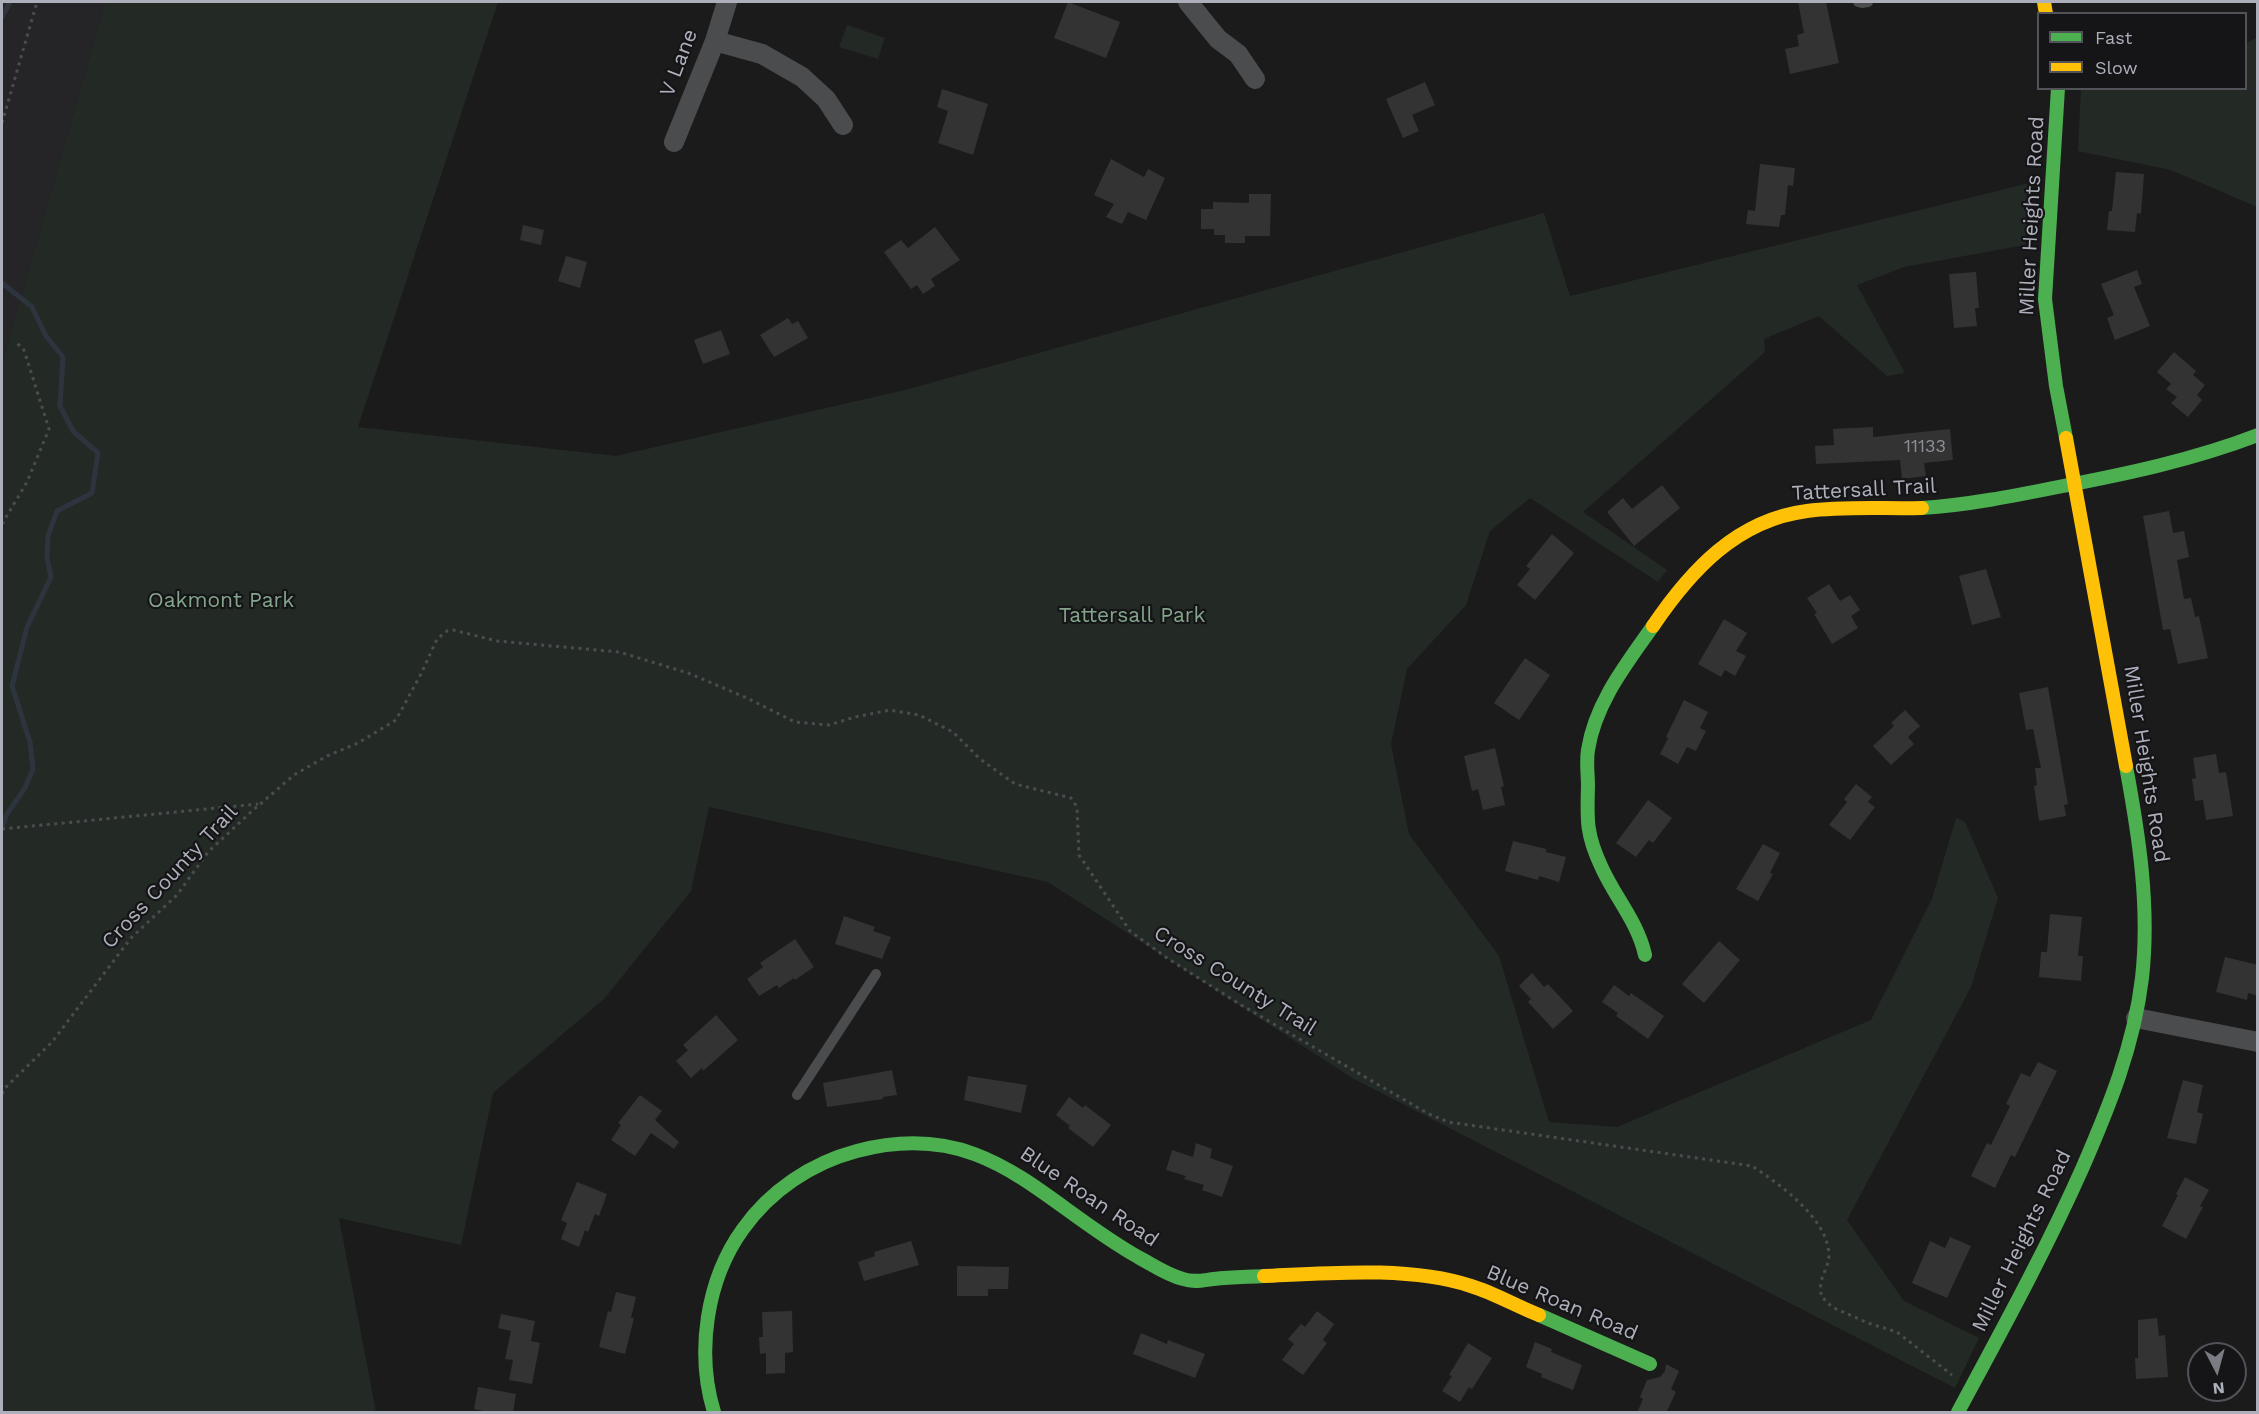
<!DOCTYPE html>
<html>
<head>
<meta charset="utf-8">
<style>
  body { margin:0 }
  #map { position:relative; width:2259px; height:1414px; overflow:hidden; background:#1b1b1b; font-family:"Work Sans",sans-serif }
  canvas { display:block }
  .frame { position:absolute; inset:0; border:3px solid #adafbb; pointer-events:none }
  .legend { position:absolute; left:2037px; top:12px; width:210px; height:78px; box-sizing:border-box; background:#151517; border:2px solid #525359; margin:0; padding:8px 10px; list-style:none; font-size:18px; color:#adafbb }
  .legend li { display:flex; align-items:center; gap:12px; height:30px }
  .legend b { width:30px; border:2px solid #525359 }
  .north { position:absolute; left:2187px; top:1342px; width:60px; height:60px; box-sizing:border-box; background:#151517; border:2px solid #525359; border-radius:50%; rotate:174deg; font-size:16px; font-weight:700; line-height:24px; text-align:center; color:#adafbb }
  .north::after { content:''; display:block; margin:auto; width:21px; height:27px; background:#7a7b83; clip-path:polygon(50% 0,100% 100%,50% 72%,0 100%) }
</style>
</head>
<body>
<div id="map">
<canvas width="2259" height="1414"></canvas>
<div class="frame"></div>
<ul class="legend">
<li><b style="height:8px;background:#4caf50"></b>Fast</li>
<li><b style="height:8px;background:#ffc107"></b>Slow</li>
</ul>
<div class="north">N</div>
</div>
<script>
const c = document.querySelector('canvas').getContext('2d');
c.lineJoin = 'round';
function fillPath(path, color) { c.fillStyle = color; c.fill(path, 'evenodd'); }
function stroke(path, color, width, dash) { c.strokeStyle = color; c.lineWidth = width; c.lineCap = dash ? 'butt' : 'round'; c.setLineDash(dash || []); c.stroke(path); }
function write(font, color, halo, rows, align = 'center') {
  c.font = font + ' "Work Sans",sans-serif'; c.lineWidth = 4.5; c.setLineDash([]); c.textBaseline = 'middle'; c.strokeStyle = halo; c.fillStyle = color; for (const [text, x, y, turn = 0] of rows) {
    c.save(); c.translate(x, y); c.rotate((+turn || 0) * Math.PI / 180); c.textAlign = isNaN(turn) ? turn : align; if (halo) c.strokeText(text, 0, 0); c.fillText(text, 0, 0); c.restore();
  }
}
fillPath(new Path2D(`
  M 2,2 L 105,2 L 2,364 Z`), '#252527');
fillPath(new Path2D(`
  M 105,2 L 498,2 L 358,427 L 616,456 L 905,390 L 1544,213 L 1570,296 L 2030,183 L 2025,245 L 1904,267 L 1857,285 L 1905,373 L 1887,376 L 1819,316 L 1764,339 L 1765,352 L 1583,512 L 1667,570 L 1658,582 L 1530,498 L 1490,531 L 1466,605 L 1407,669 L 1391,744 L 1409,834 L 1499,956 L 1549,1122 L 1617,1127 L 1871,1020 L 1932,899 L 1956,818 L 1965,822 L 1998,898 L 1971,987 L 1847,1220 L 1904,1301 L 1979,1338 L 1955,1388 L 1354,1079 L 1048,882 L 709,807 L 691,891 L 604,999 L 493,1093 L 461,1245 L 339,1218 L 376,1412 L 2,1412 L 2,364 Z
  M 847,25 L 885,38 L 878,59 L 839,47 Z
  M 2257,38 L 2257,207 L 2171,170 L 2078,151 L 2081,89 L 2246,88 L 2246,43 Z`), '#232a25');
stroke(new Path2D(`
  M 2,17 L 10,2
  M 2,283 L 32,307 L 46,336 L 63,357 L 60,406 L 73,431 L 98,453 L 92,493 L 57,511 L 48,536 L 47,557 L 51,577 L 27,627 L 12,686 L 30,742 L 33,769 L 25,788 L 7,814 L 2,827`), '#2e343d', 5);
fillPath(new Path2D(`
  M 1068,2 L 1120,22 L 1106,58 L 1054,38 Z
  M 1798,2 L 1826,2 L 1839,63 L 1790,74 L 1785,49 L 1799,46 L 1797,35 L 1804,33 Z
  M 1425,82 L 1435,105 L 1412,115 L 1419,131 L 1403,138 L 1386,99 Z
  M 942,89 L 988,104 L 973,155 L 938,143 L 948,111 L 937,107 Z
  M 1111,159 L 1144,177 L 1148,169 L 1165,178 L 1146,220 L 1128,212 L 1122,224 L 1106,217 L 1114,204 L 1094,195 Z
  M 1760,164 L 1795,168 L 1793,186 L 1788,185 L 1785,215 L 1781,215 L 1779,227 L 1746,224 L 1748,210 L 1755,211 Z
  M 2116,172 L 2144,174 L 2141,214 L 2137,213 L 2135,232 L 2107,230 L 2109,211 L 2112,211 Z
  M 1249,194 L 1271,194 L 1270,236 L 1245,236 L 1245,243 L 1225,243 L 1225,235 L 1214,235 L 1214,229 L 1201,229 L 1201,209 L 1213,209 L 1213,202 L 1249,203 Z
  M 523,225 L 544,230 L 541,245 L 520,240 Z
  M 935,227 L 960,260 L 931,279 L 935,286 L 923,294 L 917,285 L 911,289 L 884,252 L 901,240 L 908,248 Z
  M 566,256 L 587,262 L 580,288 L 558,281 Z
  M 2137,270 L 2142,284 L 2134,287 L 2150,326 L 2115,340 L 2107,318 L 2114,315 L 2101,284 Z
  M 1976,272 L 1979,308 L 1975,308 L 1977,326 L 1954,328 L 1949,274 Z
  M 788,318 L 792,324 L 798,321 L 808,338 L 774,357 L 760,335 Z
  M 721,330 L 730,354 L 703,364 L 694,340 Z
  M 2174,352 L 2196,371 L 2193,375 L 2205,385 L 2197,395 L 2202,400 L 2188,417 L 2171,403 L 2177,397 L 2166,389 L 2171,384 L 2157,372 Z
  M 1873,427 L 1873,437 L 1950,429 L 1953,460 L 1924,463 L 1926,476 L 1902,479 L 1900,460 L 1816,464 L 1815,446 L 1834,445 L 1833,429 Z
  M 1662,485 L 1680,508 L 1634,546 L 1607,512 L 1623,498 L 1632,509 Z
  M 2169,511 L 2173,533 L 2184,531 L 2189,557 L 2177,560 L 2184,599 L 2191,598 L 2195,617 L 2199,616 L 2208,658 L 2178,664 L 2170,629 L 2163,630 L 2143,516 Z
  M 1552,534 L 1574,553 L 1535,600 L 1517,585 L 1530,569 L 1526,566 Z
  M 1986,569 L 2001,617 L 1972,625 L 1959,576 Z
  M 1829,584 L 1840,601 L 1850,595 L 1860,610 L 1851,616 L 1858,628 L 1832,644 L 1814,614 L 1817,613 L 1807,598 Z
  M 1724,619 L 1747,633 L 1736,651 L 1746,656 L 1735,676 L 1725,670 L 1721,677 L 1698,664 Z
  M 1525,658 L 1550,675 L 1519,720 L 1494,703 Z
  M 2048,687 L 2068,804 L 2064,805 L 2066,816 L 2039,821 L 2034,786 L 2037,785 L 2035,768 L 2041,768 L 2033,729 L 2026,730 L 2019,693 Z
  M 1684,700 L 1708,712 L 1700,728 L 1706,731 L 1696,751 L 1687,747 L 1678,764 L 1660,754 L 1668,738 L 1666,737 Z
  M 1905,710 L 1920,726 L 1908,737 L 1914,744 L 1891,765 L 1873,746 L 1894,726 L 1891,723 Z
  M 1495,748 L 1504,786 L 1501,787 L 1505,805 L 1483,810 L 1478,789 L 1472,791 L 1464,756 Z
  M 2216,754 L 2219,773 L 2226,772 L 2233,816 L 2206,820 L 2203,800 L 2195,801 L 2192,779 L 2196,778 L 2193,758 Z
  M 1856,784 L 1872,797 L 1868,802 L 1875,807 L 1850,840 L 1829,825 L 1847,802 L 1844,799 Z
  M 1648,800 L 1672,818 L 1653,843 L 1649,840 L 1636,857 L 1616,843 Z
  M 1513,841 L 1546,849 L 1546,852 L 1566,857 L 1559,882 L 1539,876 L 1538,880 L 1505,871 Z
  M 1763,844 L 1780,853 L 1770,873 L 1773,874 L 1758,901 L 1736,889 Z
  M 2050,914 L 2082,917 L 2078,956 L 2083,956 L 2081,981 L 2039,977 L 2041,952 L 2047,952 Z
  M 844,916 L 875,927 L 873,931 L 891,937 L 882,959 L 835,944 Z
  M 795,939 L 814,967 L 795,980 L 794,978 L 779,988 L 777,985 L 759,996 L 747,979 L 763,967 L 760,963 Z
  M 1719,941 L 1740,960 L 1704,1003 L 1682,984 Z
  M 2225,957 L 2258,965 L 2258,996 L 2248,993 L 2247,1000 L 2216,992 Z
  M 1532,973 L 1544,987 L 1548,984 L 1573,1011 L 1553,1029 L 1528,1002 L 1531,999 L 1519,986 Z
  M 1614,985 L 1629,996 L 1631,993 L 1664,1016 L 1648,1039 L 1616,1016 L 1618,1013 L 1602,1002 Z
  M 716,1015 L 738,1040 L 703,1071 L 702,1068 L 691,1078 L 676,1061 L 688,1050 L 683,1045 Z
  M 2038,1062 L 2057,1071 L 2015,1157 L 2011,1155 L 1995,1188 L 1971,1176 L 1987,1143 L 1991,1145 L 2010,1106 L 2006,1104 L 2021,1073 L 2030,1077 Z
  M 892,1070 L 897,1095 L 883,1097 L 883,1099 L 827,1107 L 823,1083 Z
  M 968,1076 L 1027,1085 L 1021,1113 L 964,1100 Z
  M 2183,1080 L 2203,1085 L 2197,1112 L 2203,1114 L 2196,1144 L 2167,1138 Z
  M 640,1095 L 662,1111 L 655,1120 L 679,1142 L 674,1149 L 651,1133 L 635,1156 L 611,1140 L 621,1125 L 618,1123 Z
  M 1069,1097 L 1083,1108 L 1085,1105 L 1111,1125 L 1093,1147 L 1068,1128 L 1070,1126 L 1056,1115 Z
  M 1196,1143 L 1212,1149 L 1210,1158 L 1233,1166 L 1222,1197 L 1202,1190 L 1204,1185 L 1184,1179 L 1186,1176 L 1166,1170 L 1172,1150 L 1193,1157 Z
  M 2185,1177 L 2209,1190 L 2200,1206 L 2203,1207 L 2186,1239 L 2162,1226 L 2178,1195 L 2176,1194 Z
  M 577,1182 L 607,1194 L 599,1216 L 595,1214 L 588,1232 L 585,1230 L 579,1247 L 561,1239 L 567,1223 L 561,1220 Z
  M 1950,1237 L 1971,1246 L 1947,1298 L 1912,1283 L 1930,1241 L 1945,1248 Z
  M 911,1241 L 919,1265 L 864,1281 L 858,1262 L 875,1256 L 874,1252 Z
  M 957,1266 L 1009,1267 L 1008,1289 L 988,1289 L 988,1296 L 957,1296 Z
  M 616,1292 L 636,1297 L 631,1318 L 634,1318 L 625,1354 L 599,1347 L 608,1311 L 611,1312 Z
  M 792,1311 L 793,1352 L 785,1353 L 785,1373 L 766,1374 L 766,1353 L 760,1354 L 759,1337 L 763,1337 L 762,1312 Z
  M 1317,1311 L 1334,1324 L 1323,1340 L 1327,1343 L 1303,1375 L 1282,1360 L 1294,1344 L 1288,1339 L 1301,1324 L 1305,1327 Z
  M 501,1314 L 535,1321 L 531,1341 L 540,1343 L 532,1384 L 509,1380 L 513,1360 L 505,1359 L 511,1331 L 498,1328 Z
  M 2157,1318 L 2159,1336 L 2165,1335 L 2168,1377 L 2136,1379 L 2135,1358 L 2138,1358 L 2138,1320 Z
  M 1141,1333 L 1167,1344 L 1168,1340 L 1205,1354 L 1195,1378 L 1133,1354 Z
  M 1535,1342 L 1552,1349 L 1551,1352 L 1582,1365 L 1573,1390 L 1541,1377 L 1542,1374 L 1526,1367 Z
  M 1468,1343 L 1492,1358 L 1472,1389 L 1469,1387 L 1460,1402 L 1442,1391 L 1452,1376 L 1449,1375 Z
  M 1666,1364 L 1679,1371 L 1671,1389 L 1676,1392 L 1666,1413 L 1637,1413 L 1643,1399 L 1640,1397 L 1647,1380 L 1660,1377 L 1665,1371 Z
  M 478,1387 L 516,1394 L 513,1413 L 493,1413 L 474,1409 Z`), '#333');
stroke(new Path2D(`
  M 2,123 L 37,2
  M 2,524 L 27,482 L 49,429 L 24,350 L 16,342
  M 2,829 L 258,804
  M 2,1094 L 5,1088 L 52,1042 L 131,938 L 177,895 L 208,852 L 251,812 L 294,775 L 327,756 L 358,743 L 396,720 L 421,674 L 437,639 L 447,631 L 453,630 L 497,641 L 619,652 L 688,673 L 747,698 L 795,722 L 829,725 L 855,717 L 890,710 L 919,715 L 953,732 L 980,759 L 1015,784 L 1071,798 L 1077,807 L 1079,855 L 1130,931 L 1167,958 L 1241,1005 L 1427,1113 L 1448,1122 L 1752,1166 C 1781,1185 1828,1219 1829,1255 C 1829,1265 1823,1273 1821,1282 C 1820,1287 1821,1292 1821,1296 L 1832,1307 L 1868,1323 L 1897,1332 L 1952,1375`), '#4c4c50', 3, [3, 4.5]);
stroke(new Path2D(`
  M 1858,2 L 1862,3 L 1868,2
  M 797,1095 L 876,974`), '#4b4c4e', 10);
stroke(new Path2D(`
  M 1188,2 L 1218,39 L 1238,54 L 1255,79
  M 715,41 L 762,54 L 802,77 L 826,99 L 843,125
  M 674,142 L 715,41 L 727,2
  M 2136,1018 L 2258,1042`), '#4b4c4e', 20);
stroke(new Path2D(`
  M 2058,88 L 2045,299 L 2056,386 L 2066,438
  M 1922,508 C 1968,505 2013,496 2058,487 C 2126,474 2193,460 2258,435
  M 1645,955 C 1638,922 1614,896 1601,866 C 1586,834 1587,819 1588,786 C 1588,774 1586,762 1588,750 C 1595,703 1627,663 1653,626
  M 1539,1315 L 1650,1364
  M 714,1412 C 696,1353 706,1280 743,1229 C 770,1191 811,1163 857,1151 C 986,1117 1039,1201 1138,1257 C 1153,1265 1167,1275 1183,1279 C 1194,1283 1204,1280 1214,1279 C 1231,1277 1248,1277 1264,1276
  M 1958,1412 C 2001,1332 2045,1252 2082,1169 C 2109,1107 2134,1046 2142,978 C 2150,907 2139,836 2126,766`), '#4caf50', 14);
stroke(new Path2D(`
  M 2044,2 L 2046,14
  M 2066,438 L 2126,766
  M 1653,626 C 1691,570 1737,520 1807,511 C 1845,506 1884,509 1922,508
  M 1264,1276 C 1328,1273 1410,1266 1471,1286 C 1494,1293 1516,1306 1539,1315`), '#ffc107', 14);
write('18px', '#8e9099', null, [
  ["11133",1925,447]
]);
write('21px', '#adafbb', '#151517', [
  ["V Lane",679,63,-69],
  ["Miller Heights Road",2032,216,-87],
  ["Tattersall Trail",1864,490,-3],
  ["Miller Heights Road",2146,764,81],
  ["Cross County Trail",170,877,-47],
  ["Cross County Trail",1235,981,32],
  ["Blue Roan Road",1089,1197,34],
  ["Miller Heights Road",2022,1241,-64],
  ["Blue Roan Road",1562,1303,23]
]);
write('21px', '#84a58b', '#151517', [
  ["Oakmont Park",221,601],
  ["Tattersall Park",1132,616]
]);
</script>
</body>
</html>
